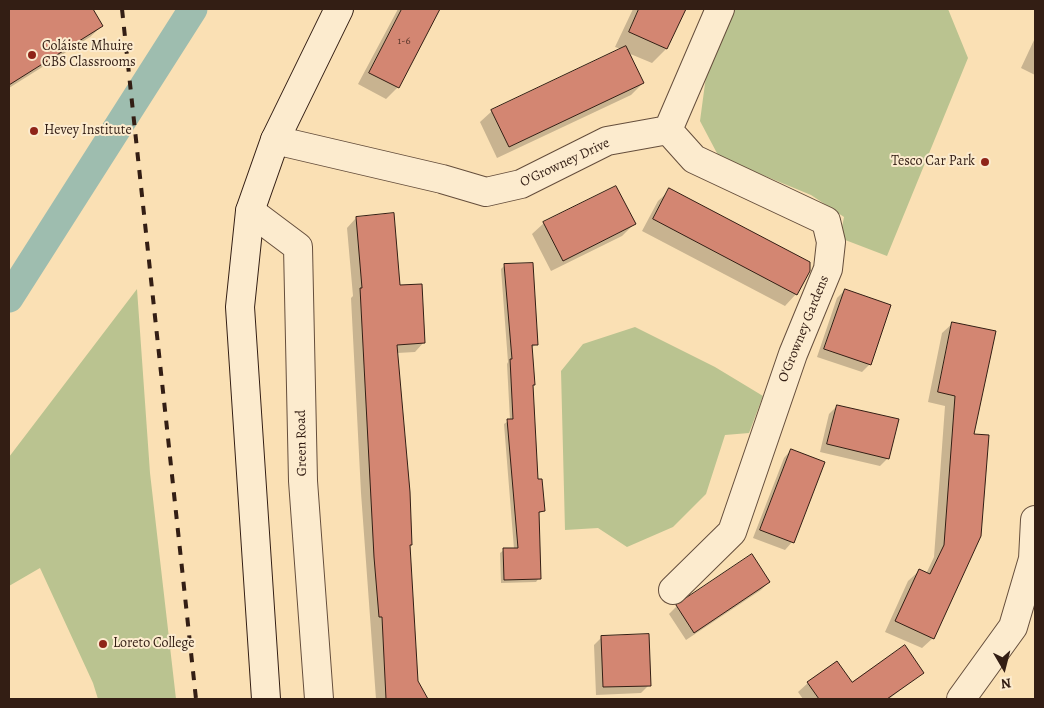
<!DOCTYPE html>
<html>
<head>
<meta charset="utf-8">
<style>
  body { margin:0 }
  #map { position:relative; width:1044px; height:708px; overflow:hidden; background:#fae0b4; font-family:Alegreya,serif }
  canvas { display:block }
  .frame { position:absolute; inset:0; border:10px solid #331e14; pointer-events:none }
  .north { position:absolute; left:979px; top:643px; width:50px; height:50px; -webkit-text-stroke:4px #fcebce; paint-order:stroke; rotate:172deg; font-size:14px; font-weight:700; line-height:20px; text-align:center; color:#331e14 }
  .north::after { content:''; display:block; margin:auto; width:18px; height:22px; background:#331e14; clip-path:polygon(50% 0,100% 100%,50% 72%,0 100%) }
</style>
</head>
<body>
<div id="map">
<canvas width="1044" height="708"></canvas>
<div class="frame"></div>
<div class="north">N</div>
</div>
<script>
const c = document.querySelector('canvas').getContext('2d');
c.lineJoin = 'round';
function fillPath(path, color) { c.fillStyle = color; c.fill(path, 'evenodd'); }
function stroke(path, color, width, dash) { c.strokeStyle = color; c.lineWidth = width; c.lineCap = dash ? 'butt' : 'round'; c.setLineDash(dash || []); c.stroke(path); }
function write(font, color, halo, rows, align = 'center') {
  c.font = font + ' Alegreya,serif'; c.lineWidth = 4; c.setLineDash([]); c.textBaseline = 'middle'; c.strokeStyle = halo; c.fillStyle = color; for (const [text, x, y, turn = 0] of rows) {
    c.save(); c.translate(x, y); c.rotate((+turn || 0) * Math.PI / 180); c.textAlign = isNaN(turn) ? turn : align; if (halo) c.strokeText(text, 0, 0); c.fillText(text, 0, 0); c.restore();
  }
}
fillPath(new Path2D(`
  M 735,9 L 948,9 L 968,58 L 887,256 L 840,238 L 844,217 L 811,195 L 719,157 L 700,121 L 706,76 Z
  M 137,289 L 150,473 L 176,699 L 98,699 L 93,683 L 40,568 L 9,586 L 9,457 Z
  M 635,327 L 715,367 L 763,396 L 749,433 L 725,435 L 706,494 L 673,527 L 627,547 L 598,528 L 565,530 L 561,371 L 583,344 Z`), '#bac390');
fillPath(new Path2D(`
  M 9,9 L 91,9 L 102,26 L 90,37 L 9,88 Z
  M 398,9 L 438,9 L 398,87 L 386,99 L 358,84 Z
  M 633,9 L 685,9 L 666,49 L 652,63 L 628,53 L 643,83 L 631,95 L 497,158 L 480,122 L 492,111 L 621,49 L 615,47 Z
  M 1035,38 L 1035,75 L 1021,68 Z
  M 670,190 L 796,294 L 785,306 L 642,231 L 658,201 Z
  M 356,218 L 399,286 L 424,342 L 415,352 L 397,353 L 411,545 L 409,547 L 417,681 L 427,699 L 376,699 L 361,493 L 351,298 L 353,296 L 347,228 Z
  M 544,223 L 634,224 L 622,236 L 551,271 L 532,234 Z
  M 505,265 L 537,344 L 531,348 L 532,386 L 537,480 L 544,510 L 538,514 L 539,578 L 536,582 L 501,583 L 500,553 L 504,550 L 514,549 L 504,424 L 510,420 L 507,364 L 508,362 L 501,269 Z
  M 845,290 L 870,364 L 862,372 L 817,357 L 837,298 Z
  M 953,323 L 994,331 L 933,638 L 922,648 L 885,632 L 908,581 L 919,571 L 926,574 L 934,557 L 945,406 L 928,402 L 942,333 Z
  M 837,406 L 888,458 L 880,466 L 820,452 L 829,414 Z
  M 791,450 L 792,542 L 785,550 L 753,538 L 784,458 Z
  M 751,556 L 769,582 L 761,590 L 686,640 L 669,614 L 677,606 Z
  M 602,637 L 649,685 L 641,693 L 596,695 L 594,645 Z
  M 922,673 L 889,699 L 803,699 L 798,692 L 808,683 L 852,684 Z`), '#0003');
stroke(new Path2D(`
  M 9,298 L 193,9`), '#9ebdaf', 29);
const building = new Path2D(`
  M 9,9 L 93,9 L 103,26 L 9,85 Z
  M 402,9 L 440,9 L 399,88 L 369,73 Z
  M 639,9 L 686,9 L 667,49 L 629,32 Z
  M 626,46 L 644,83 L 509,147 L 491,110 Z
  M 616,186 L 636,224 L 563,261 L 543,222 Z
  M 669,188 L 810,262 L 810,271 L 797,295 L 653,219 Z
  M 394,213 L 400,285 L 422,284 L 425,343 L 397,345 L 410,492 L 412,545 L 410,545 L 418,681 L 428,699 L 386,699 L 382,617 L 379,617 L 374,557 L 360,288 L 362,288 L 356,217 Z
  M 533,263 L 538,345 L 532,345 L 535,385 L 533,385 L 538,479 L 542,479 L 545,511 L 539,512 L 541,579 L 504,580 L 503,548 L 518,548 L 507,419 L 513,419 L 510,359 L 512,359 L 504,264 Z
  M 845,289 L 891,305 L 871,365 L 824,349 Z
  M 952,322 L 996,331 L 974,434 L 989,435 L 981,536 L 934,639 L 895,621 L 919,569 L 930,574 L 944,545 L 955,396 L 938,392 Z
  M 837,405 L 899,419 L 889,459 L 827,444 Z
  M 791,449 L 825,462 L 794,543 L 760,530 Z
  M 752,554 L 770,582 L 694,633 L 676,605 Z
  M 649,634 L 651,686 L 603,687 L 601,636 Z
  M 905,645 L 924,673 L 887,699 L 819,699 L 807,682 L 837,661 L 852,682 Z`);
fillPath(building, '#d38672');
stroke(building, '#331e14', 1);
const street = new Path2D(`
  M 668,130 L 694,159 L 826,221 L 831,242 L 828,269 L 793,354 L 732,532 L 673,590
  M 668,130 L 720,9
  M 275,140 L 442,179 L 486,192 L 521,184 L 607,141 L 668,130
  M 250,211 L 298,247 L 303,481 L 319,699
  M 961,699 L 1013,627 L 1033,559 L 1035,520`);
const secondary = new Path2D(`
  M 266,699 L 240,307 L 250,211 L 275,140 L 339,9`);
stroke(street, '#654e3c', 30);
stroke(secondary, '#331e14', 30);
stroke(street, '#fcebce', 28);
stroke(secondary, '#fcebce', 28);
stroke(new Path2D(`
  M 122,9 L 196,699`), '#331e14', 4, [9, 9]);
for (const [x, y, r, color] of [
  [32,55,5,"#8f2418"],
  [34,131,5,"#8f2418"],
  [985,162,5,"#8f2418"],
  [103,644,5,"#8f2418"]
]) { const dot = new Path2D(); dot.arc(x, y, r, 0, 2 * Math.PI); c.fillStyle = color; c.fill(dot); stroke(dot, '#fcebce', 2); }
write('11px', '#5b382c', null, [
  ["1-6",404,41]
]);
write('14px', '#331e14', '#fcebce', [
  ["Coláiste Mhuire",42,47],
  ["CBS Classrooms",42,63],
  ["Hevey Institute",44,131],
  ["Tesco Car Park",975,162,"right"],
  ["Loreto College",113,644]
], 'left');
write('14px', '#331e14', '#fcebce', [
  ["O'Growney Drive",565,163,-25],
  ["O'Growney Gardens",804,329,-68],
  ["Green Road",302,443,-91]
]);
</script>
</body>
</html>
